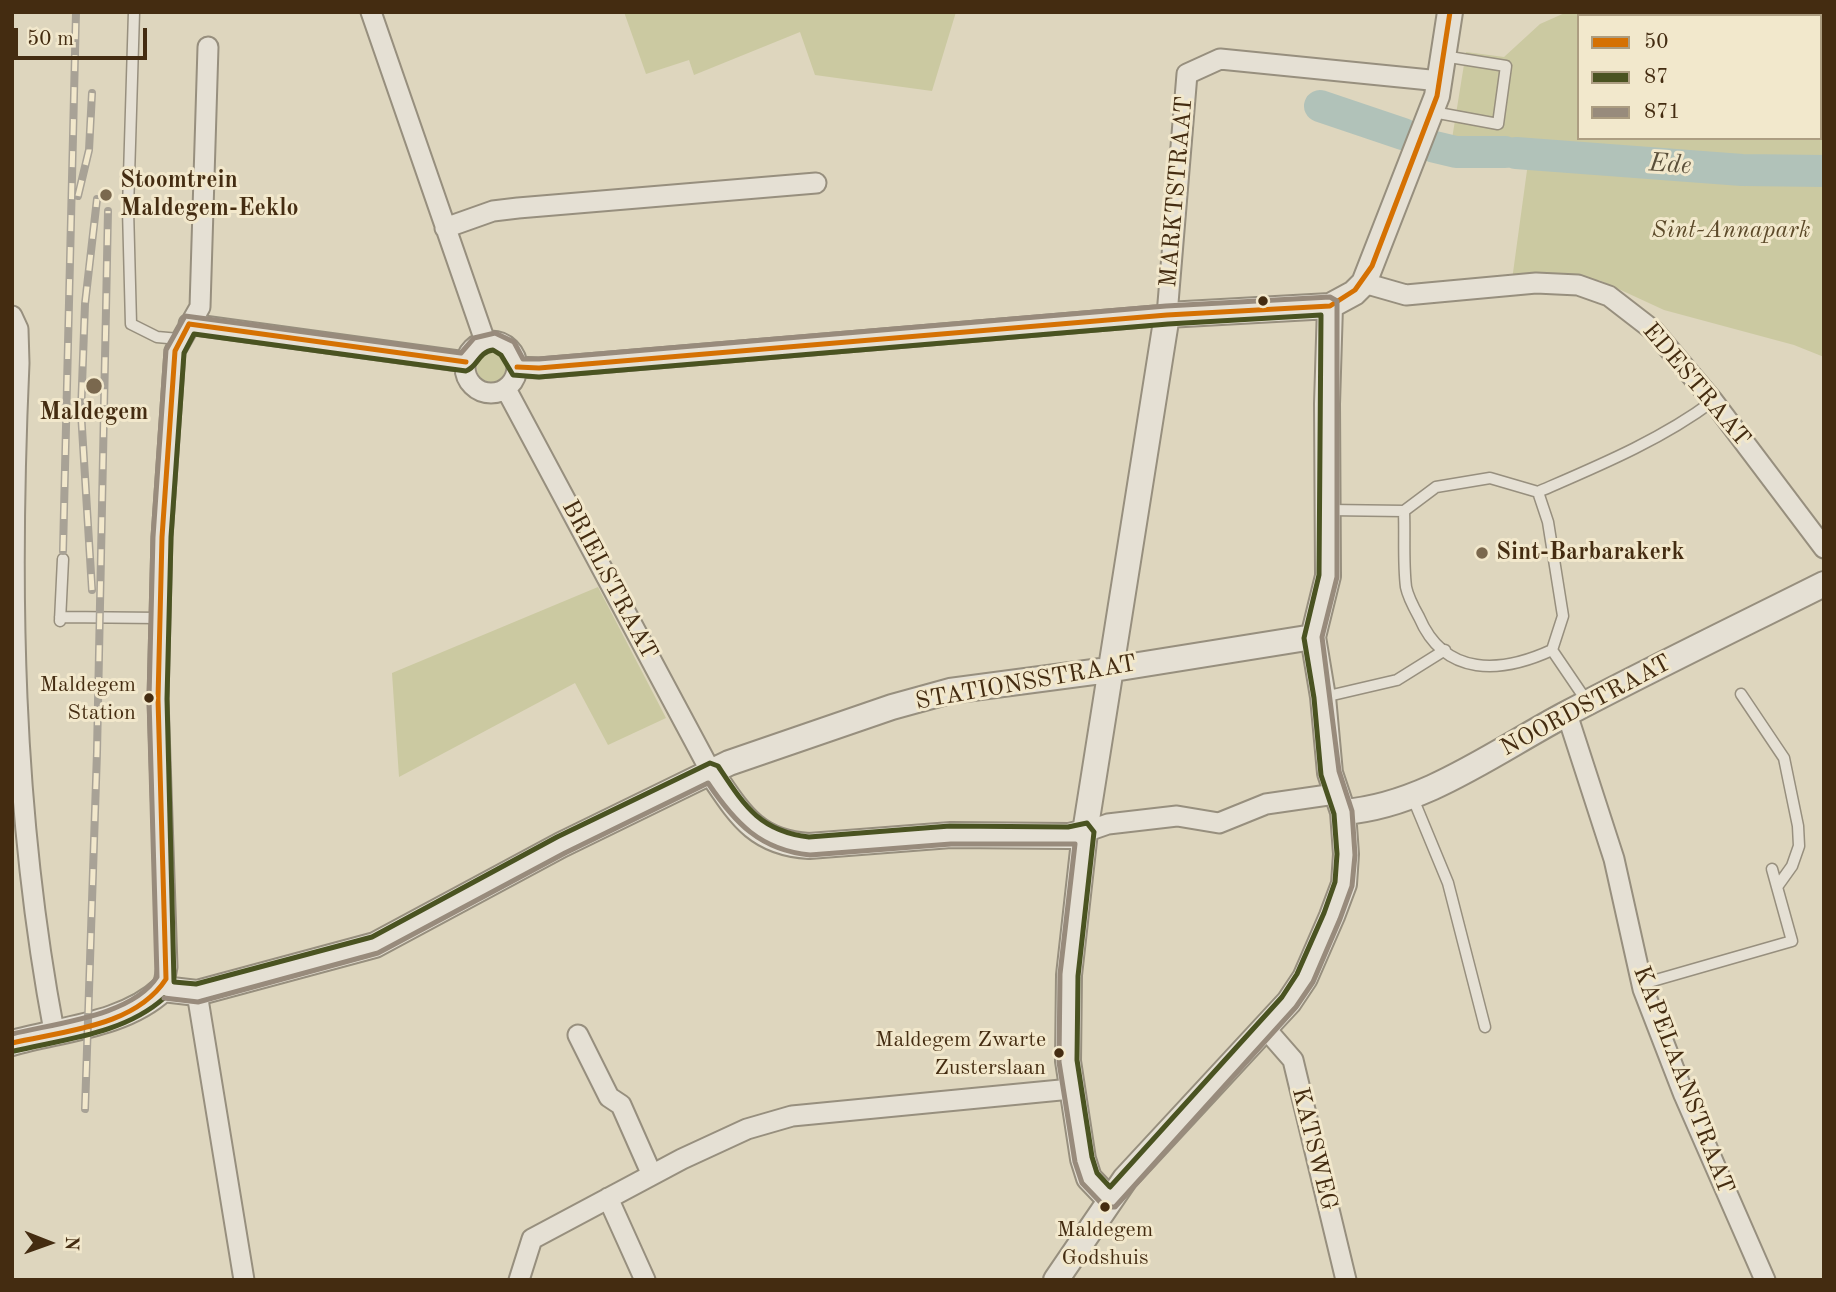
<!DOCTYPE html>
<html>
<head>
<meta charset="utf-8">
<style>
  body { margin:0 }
  #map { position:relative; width:1836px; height:1292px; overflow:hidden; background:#ded6be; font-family:"Old Standard TT",serif }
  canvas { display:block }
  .frame { position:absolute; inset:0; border:14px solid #442c11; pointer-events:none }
  .legend { position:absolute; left:1577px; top:14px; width:245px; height:126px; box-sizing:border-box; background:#f2e8cc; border:2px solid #ac9d81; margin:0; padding:9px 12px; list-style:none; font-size:21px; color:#442c11 }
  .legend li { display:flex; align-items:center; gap:14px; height:35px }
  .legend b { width:35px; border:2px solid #ac9d81 }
  .north { position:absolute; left:14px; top:1208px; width:70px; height:70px; -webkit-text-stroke:5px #f2e8cc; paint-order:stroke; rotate:91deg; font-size:19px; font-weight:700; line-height:28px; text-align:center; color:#442c11 }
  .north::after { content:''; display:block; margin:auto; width:24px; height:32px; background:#442c11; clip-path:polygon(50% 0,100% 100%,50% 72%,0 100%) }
  .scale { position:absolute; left:14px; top:28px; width:133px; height:32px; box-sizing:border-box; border:4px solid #442c11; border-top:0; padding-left:9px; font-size:21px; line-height:24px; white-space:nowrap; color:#442c11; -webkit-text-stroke:5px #f2e8cc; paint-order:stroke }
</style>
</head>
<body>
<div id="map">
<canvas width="1836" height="1292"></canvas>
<div class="frame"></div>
<ul class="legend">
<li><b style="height:9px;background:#d57103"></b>50</li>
<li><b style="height:9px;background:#4a5321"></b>87</li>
<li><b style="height:9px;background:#988b7c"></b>871</li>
</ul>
<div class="north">N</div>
<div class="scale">50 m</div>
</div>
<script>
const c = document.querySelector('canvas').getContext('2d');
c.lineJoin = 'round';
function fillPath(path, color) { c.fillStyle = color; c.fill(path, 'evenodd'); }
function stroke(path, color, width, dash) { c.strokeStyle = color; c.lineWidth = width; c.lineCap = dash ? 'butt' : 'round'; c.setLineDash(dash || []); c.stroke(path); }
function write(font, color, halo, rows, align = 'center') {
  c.font = font + ' "Old Standard TT",serif'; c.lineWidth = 6; c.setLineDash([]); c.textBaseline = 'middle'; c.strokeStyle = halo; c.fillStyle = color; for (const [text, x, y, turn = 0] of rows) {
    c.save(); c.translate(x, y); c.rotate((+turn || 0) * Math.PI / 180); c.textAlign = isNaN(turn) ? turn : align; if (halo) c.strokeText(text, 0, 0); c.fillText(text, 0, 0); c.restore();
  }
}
fillPath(new Path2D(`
  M 624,12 L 956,12 L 932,91 L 815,75 L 800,32 L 694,75 L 689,60 L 646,74 Z
  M 1567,12 L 1824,12 L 1824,357 L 1794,345 L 1664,310 L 1599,280 L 1512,280 L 1528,163 L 1453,160 L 1431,154 L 1437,135 L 1452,139 L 1466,52 L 1504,57 L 1540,24 ZM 1579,16 L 1820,16 L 1820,138 L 1579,138 Z
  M477 368a16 16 0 1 1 32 0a16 16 0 1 1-32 0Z
  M 598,587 L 666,718 L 608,745 L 575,683 L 399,777 L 392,673 Z`), '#cbc9a1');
stroke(new Path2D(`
  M 1320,106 L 1403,134
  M 1435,147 L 1456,152 L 1505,152
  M 1516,153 L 1742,170 L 1824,171`), '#b1c2b9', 32);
const service = new Path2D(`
  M 134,12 L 128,209 L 131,324 L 157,337 L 179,339
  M 1433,112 L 1498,124 L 1506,66 L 1443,56
  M 1538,492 C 1598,466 1661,440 1713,401
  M 1329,510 L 1404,511 L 1436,487 L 1490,478 L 1538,492 L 1548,522 L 1563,616 L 1552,650 C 1502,673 1445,678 1419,617 C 1414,608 1408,597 1406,587 C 1403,562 1405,536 1404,511
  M 60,617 L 160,618
  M 60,621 L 63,559
  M 1552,650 L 1588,703
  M 1741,694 L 1784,758 L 1798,826 L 1799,846 L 1792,866 L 1777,887
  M 1324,697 L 1397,680 L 1445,650
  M 1412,796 L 1448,883 L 1485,1027
  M 1642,984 L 1792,941 L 1772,869`);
const minor = new Path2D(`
  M 371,12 L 485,341
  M 445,228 L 493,211 L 518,208 L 816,183
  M 1364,283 L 1406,295 L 1536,283 L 1578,285 L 1609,296 L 1653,330 L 1713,401 L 1824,548
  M 12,316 L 18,329 L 19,363 C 9,587 12,810 54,1031
  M 189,324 L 466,362
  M465 367a26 26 0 1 1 52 0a26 26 0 1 1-52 0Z
  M 517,367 L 539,368 L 1167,315 L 1187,74 L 1220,59 L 1440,81
  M 506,389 L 711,772
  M 1567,714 L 1614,859 L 1643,989 L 1684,1095 L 1765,1280
  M 1085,832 L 1108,824 L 1177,816 L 1219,823 L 1266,804 L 1335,794
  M 163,989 L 167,967 L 158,699 L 162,537 L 175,351 L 200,307 L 208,47
  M 197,993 L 244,1280
  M 1265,1028 L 1293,1060 L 1346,1280
  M 578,1035 L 609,1097 L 621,1105 L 652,1175
  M 608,1198 L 645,1280
  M 519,1280 L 532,1239 L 682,1159 L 747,1129 L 792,1116 L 1071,1089`);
const tertiary = new Path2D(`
  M 711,772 C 739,813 755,843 809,846 L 951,835 L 1069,836 L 1085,832
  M 1343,812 C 1424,806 1496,751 1566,714 C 1651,669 1738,627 1824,584
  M 12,1043 C 61,1029 125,1025 163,989 L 197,993 L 375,945 L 561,845 L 729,763 L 892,707 L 950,691 L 1101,671 L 1313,637
  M 1110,1200 L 1089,1178 L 1083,1159 L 1068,1061 L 1069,975 L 1085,832 L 1167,315 L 1330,306 L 1354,293 L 1364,283 L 1437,96 L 1450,12
  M 1056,1280 L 1125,1179 L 1289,1002 L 1305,978 L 1332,916 L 1344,884 L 1346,854 L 1343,812 L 1330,773 L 1323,697 L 1313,637 L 1328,576 L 1327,404 L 1330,306`);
stroke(service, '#978f7e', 13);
stroke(minor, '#978f7e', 23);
stroke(tertiary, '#978f7e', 28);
stroke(service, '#e5e0d4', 10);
stroke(minor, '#e5e0d4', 19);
stroke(tertiary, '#e5e0d4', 24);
const rail = new Path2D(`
  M 78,196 L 89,150 L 92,93
  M 63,551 L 76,12
  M 92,590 L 81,412 L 85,304 L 97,199
  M 85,1109 L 97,752 L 108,211`);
stroke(rail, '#a8a296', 8);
stroke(rail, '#f2e8cc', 5, [16]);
stroke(new Path2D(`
  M 189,324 L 466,362
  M 517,367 L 539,368 L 1167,315 L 1330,306 L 1355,290 L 1372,266 L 1437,96 L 1450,12
  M 12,1043 C 63,1031 135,1027 166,979 L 158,699 L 162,537 L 175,351 L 189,324`), '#d57103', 5);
stroke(new Path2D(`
  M 1321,315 L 1319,575 L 1304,638 L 1314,698 L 1321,775 L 1334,814 L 1337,854 L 1335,882 L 1324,913 L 1297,974 L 1282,997 L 1110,1187 L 1097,1173 L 1092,1157 L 1077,1060 L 1078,976 L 1094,832 L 1087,823 L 1068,827 L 950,826 L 809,837 C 759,831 744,805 718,766 L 710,763 L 557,837 L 372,937 L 196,984 L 174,982 L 167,699 L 171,537 L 184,353 L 194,334 L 466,371 C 478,367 478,352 493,350 L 501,355 L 513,375 L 539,377 L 1168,324 Z
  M 14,1051 C 64,1039 124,1034 164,998`), '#4a5321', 5);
stroke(new Path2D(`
  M 12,1034 C 56,1023 132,1016 157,977 L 149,699 L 153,537 L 166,350 L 185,316 L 461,353 L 474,338 L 495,333 L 514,342 L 523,359 L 539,359 L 1166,306 L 1330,297 L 1337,301 L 1337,577 L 1322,637 L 1339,771 L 1352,811 L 1355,855 L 1352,886 L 1340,919 L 1313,982 L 1296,1007 L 1115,1207 L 1105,1207 L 1082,1183 L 1075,1162 L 1059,1062 L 1060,974 L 1075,844 L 951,844 L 810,855 C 760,850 735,823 708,783 L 565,853 L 378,953 L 198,1002 L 164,998`), '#988b7c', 5);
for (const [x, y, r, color] of [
  [106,195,7,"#7a684e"],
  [1263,301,6,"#442c11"],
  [94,386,9,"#7a684e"],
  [1482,553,7,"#7a684e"],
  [149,698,6,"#442c11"],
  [1059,1053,6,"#442c11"],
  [1105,1207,6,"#442c11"]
]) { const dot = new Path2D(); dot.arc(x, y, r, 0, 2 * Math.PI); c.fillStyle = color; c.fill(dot); stroke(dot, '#f2e8cc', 2.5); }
write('22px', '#442c11', '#f2e8cc', [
  ["Maldegem",136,685],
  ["Station",136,713],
  ["Maldegem Zwarte",1046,1040],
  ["Zusterslaan",1046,1068],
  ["Maldegem",1105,1230,"center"],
  ["Godshuis",1105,1258,"center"]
], 'right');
write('bold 24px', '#442c11', '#f2e8cc', [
  ["Stoomtrein",120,181],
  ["Maldegem-Eeklo",120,209],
  ["Maldegem",94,413,"center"],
  ["Sint-Barbarakerk",1496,553]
], 'left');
write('24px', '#442c11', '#f2e8cc', [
  ["MARKTSTRAAT",1177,192,-85],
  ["EDESTRAAT",1696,385,50],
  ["BRIELSTRAAT",609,580,62],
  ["STATIONSSTRAAT",1026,683,-10],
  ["NOORDSTRAAT",1586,706,-28],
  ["KAPELAANSTRAAT",1683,1080,69],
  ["KATSWEG",1314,1149,76]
]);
write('italic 24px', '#5c4929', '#f2e8cc', [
  ["Sint-Annapark",1731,231]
]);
write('italic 26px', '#5a4f3a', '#f2e8cc', [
  ["Ede",1670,165,4]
]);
</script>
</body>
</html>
